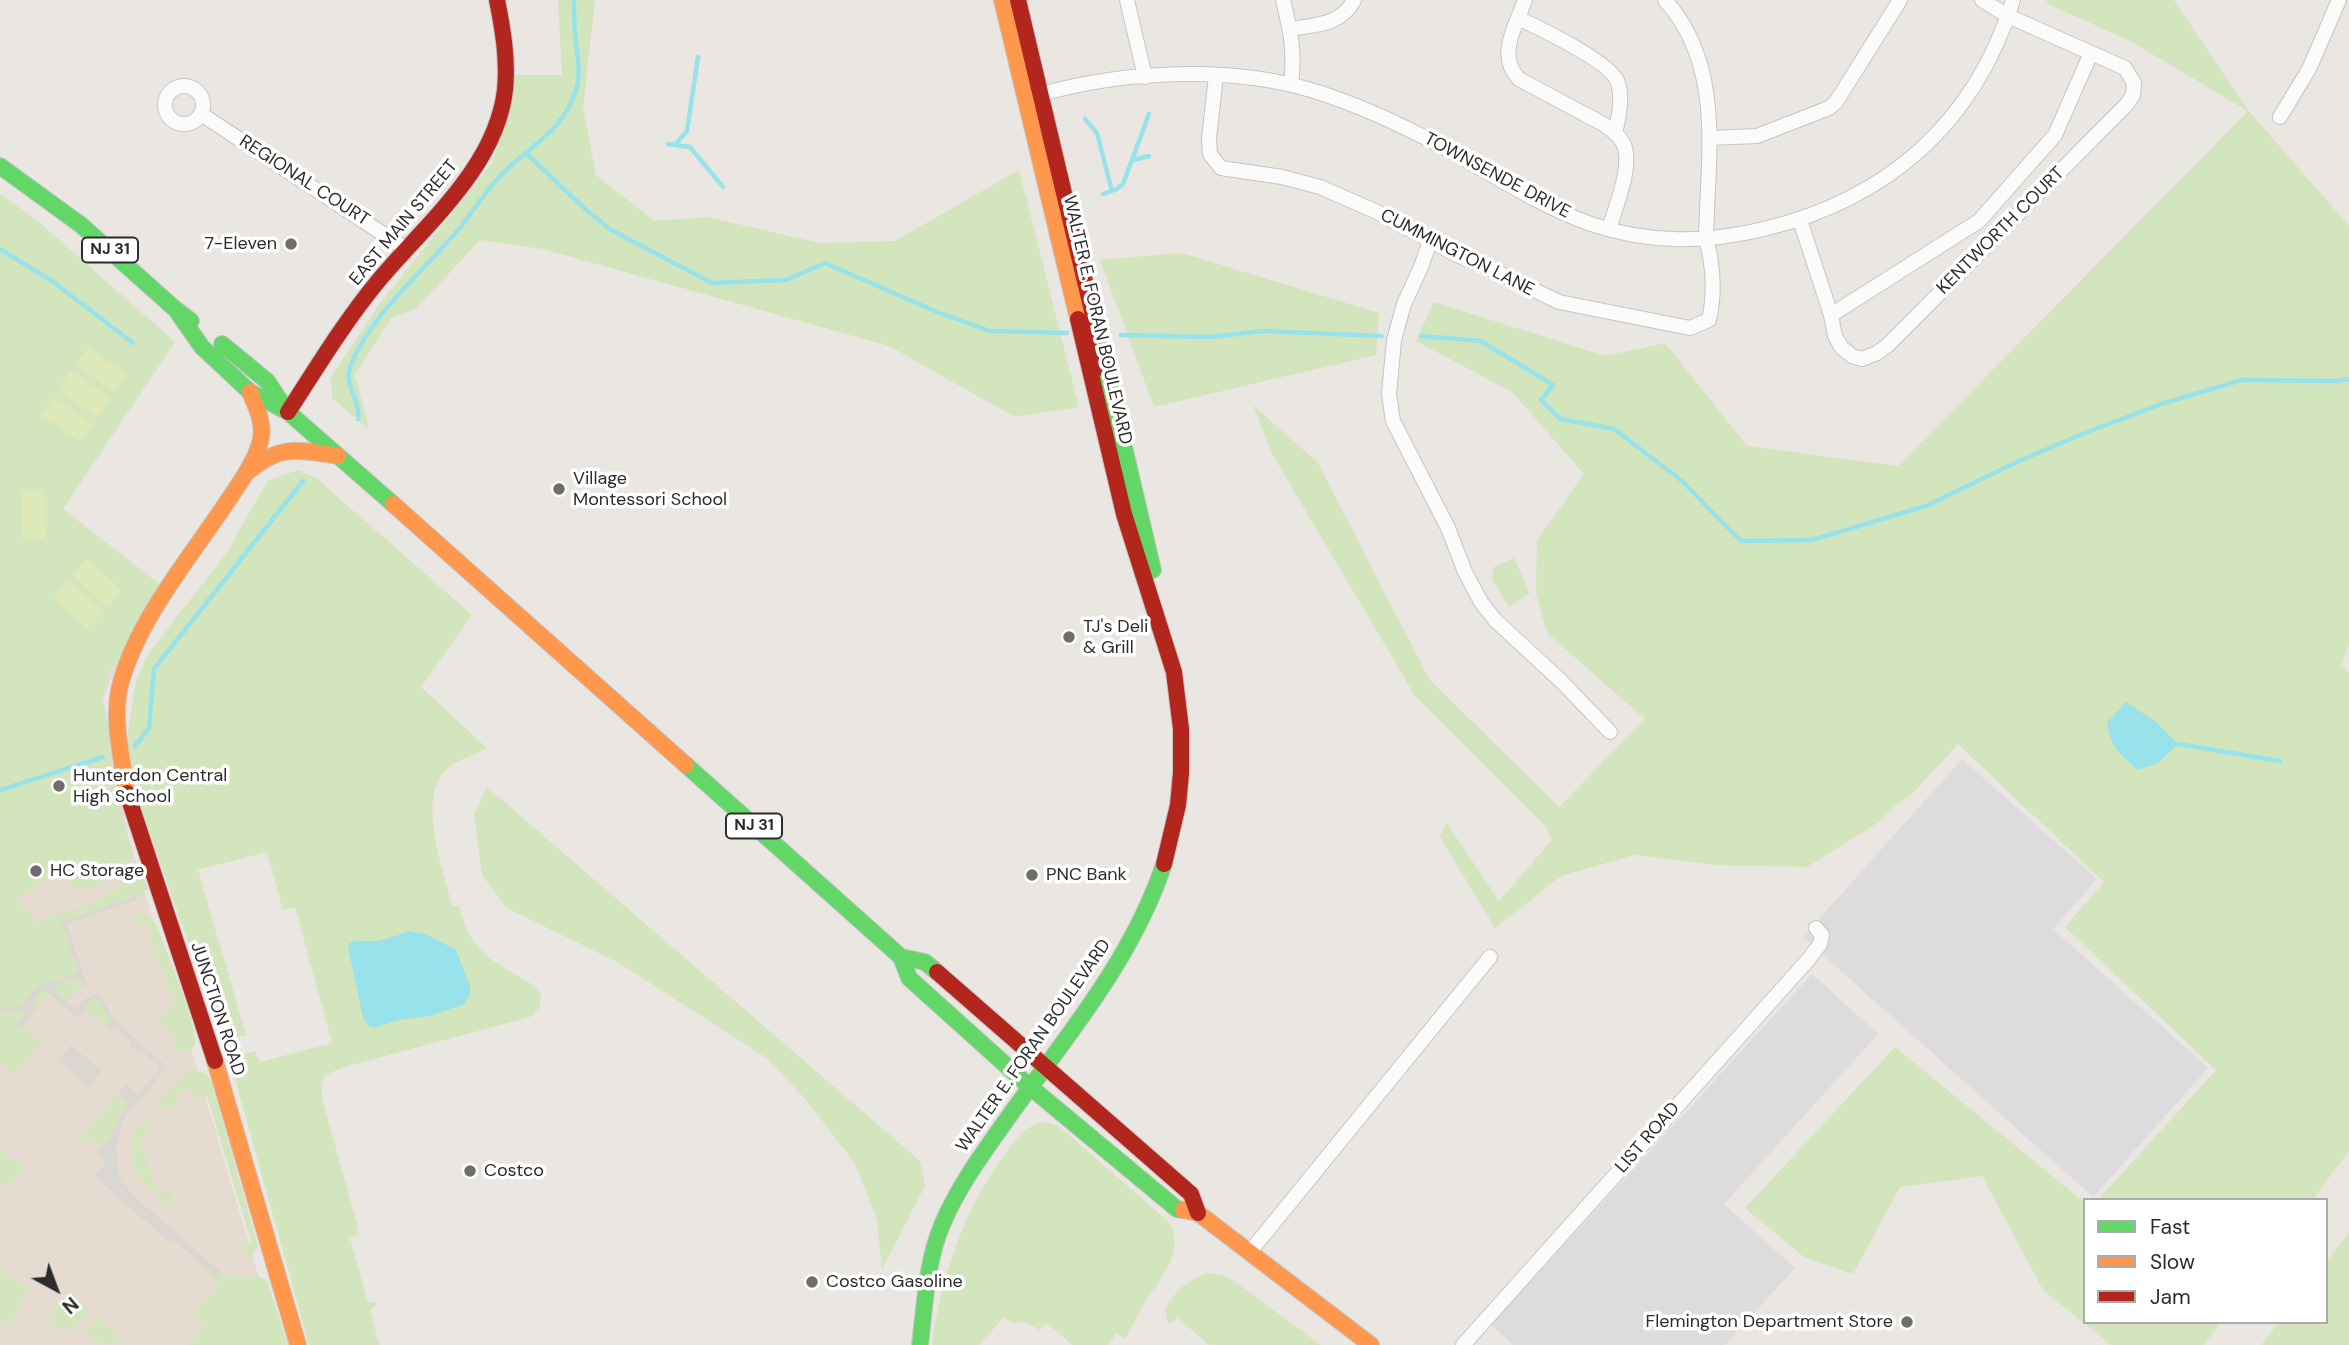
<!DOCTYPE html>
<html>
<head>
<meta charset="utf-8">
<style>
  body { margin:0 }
  #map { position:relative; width:2349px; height:1345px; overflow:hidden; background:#eae6e2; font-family:"DM Sans",sans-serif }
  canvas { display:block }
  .legend { position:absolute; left:2083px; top:1198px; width:245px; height:126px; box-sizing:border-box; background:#fff; border:2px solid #ababab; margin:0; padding:9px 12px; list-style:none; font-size:21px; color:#2c2c2c }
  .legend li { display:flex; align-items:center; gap:14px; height:35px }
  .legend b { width:35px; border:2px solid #ababab }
  .north { position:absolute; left:21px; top:1254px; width:70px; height:70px; -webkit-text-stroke:5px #fff; paint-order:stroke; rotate:139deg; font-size:19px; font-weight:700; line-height:28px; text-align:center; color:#2c2c2c }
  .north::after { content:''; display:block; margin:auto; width:24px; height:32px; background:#2c2c2c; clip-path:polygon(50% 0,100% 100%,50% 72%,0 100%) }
</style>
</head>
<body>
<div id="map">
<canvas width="2349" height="1345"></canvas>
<ul class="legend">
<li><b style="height:9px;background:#63d668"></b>Fast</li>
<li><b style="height:9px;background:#ff974d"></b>Slow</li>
<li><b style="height:9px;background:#b3261e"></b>Jam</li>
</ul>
<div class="north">N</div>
</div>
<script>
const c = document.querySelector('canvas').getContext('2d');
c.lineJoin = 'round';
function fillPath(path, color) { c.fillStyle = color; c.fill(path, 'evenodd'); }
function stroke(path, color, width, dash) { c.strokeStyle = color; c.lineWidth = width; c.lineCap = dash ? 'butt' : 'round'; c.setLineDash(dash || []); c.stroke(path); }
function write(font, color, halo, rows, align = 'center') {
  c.font = font + ' "DM Sans",sans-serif'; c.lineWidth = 7; c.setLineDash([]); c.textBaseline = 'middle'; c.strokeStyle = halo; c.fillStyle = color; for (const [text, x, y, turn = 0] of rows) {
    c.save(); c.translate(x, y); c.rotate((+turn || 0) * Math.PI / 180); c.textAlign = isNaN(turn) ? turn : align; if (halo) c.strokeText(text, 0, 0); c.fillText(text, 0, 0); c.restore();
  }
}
fillPath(new Path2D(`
  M 1962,759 L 2097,879 L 2053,929 L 2208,1068 L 2093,1197 L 1803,937 Z
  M 1812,974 L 1878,1034 L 1724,1204 L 1795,1268 L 1725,1345 L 1513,1345 L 1491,1325 Z`), '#dddbdd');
fillPath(new Path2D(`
  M 0,204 L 170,347 L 63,509 L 156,582 L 103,697 L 128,836 L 279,1345 L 0,1345 Z`), '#e5dbd0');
fillPath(new Path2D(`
  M 558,0 L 595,0 L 583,108 L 596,175 L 654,221 L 707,217 L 820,243 L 895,241 L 1019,170 L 1079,407 L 1015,417 L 889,346 L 543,249 L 480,240 L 416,309 L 391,318 L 355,375 L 369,429 L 332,398 L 331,377 L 378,306 L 493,162 L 515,75 L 562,75 Z
  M 2046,0 L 2174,0 L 2248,110 L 2349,226 L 2349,643 L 2342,665 L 2349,673 L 2349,1151 L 2312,1200 L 2098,1200 L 2216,1070 L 2065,927 L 2104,882 L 1958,744 L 1913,793 L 1895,806 L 1879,822 L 1807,867 L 1716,865 L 1634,855 L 1561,876 L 1495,928 L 1440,837 L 1446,822 L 1499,901 L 1552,840 L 1546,827 L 1415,696 L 1271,452 L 1253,405 L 1318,463 L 1429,679 L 1559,807 L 1645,719 L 1547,633 L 1536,594 L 1537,540 L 1584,474 L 1512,392 L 1416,341 L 1434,302 L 1605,356 L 1665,343 L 1747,446 L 1898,466 L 2248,111 L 2130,41 L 2048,4 Z
  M 0,194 L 39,222 L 175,342 L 63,509 L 162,586 L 119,660 L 110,668 L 101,700 C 112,720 109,747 112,769 C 116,799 123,826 133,854 C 124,870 105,881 89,890 L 69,885 L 61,868 L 17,899 L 39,925 L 48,917 L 93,903 L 135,875 L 143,876 L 148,889 L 141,894 L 61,921 L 83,986 L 76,990 L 66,1001 L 76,1013 L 87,1003 L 97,999 L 115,1026 L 111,1030 L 86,1010 L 79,1018 L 49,994 L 22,1025 L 41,1043 L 14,1074 L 0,1063 Z
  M 1182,253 L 1379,313 L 1376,355 L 1154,407 L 1100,260 Z
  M 299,470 L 316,478 L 472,615 L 421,687 L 487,748 C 476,754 463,758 452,765 C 413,790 443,869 452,905 L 459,906 C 468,943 483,956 516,975 C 526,981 536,985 541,995 L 539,1008 L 530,1017 L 348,1066 C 329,1073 319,1074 322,1098 L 359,1231 L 357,1235 L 350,1238 L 368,1303 L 375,1302 L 378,1304 L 370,1310 L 379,1345 L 309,1345 L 232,1067 L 234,1061 L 239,1056 L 255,1051 L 260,1062 L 332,1043 L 295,907 L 283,910 L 267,852 L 198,870 L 246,1035 C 220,1042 220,1031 212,1010 L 143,813 L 135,791 L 127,738 L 135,685 L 146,657 L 227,552 L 268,480 Z
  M 1514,558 L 1530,593 L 1509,607 L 1492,579 L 1494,567 Z
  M 487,787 L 920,1161 L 925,1186 L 882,1269 L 877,1220 L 854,1162 L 807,1101 L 768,1059 L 619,963 L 507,908 L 482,875 L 474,814 Z
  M 138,914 L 149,917 L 155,923 C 163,941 196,1024 195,1039 C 195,1046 191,1049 186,1052 L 172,1050 L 178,1039 L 157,1021 L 166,1011 L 176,1007 L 145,924 L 138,927 L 134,924 L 133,917 Z
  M 1895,1047 L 2085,1203 L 2085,1322 L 2221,1322 L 2204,1345 L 2111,1345 L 2043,1290 L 1982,1176 L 1900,1187 L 1853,1274 L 1804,1257 L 1745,1208 Z
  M 189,1071 C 201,1070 207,1072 212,1083 L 258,1246 L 252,1256 L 244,1255 L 241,1244 L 251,1241 L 207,1096 L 196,1099 L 192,1088 L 177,1094 L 179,1104 L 162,1110 L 159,1106 L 159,1102 Z
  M 118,1094 L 128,1104 L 110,1138 L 101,1145 L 88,1141 L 85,1143 L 81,1139 L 72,1149 L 71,1148 Z
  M 145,1120 L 151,1133 L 139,1137 L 158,1195 L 171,1191 L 173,1204 L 170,1207 C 143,1190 112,1147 145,1120 Z
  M 1046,1122 L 1057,1125 L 1168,1221 C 1187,1250 1161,1277 1146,1301 C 1139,1312 1133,1324 1127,1336 L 1124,1338 L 1116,1333 L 1109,1345 L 1072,1345 L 1047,1323 L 1039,1330 L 1025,1322 L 1012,1323 L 1004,1317 L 979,1345 L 932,1345 C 941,1277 964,1209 1005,1154 C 1017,1138 1025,1125 1046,1122 Z
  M 0,1150 L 11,1159 L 26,1165 L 7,1187 L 0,1182 Z
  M 2349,1233 L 2349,1345 L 2261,1345 L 2279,1322 L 2326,1322 L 2326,1262 Z
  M 203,1257 C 210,1263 218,1271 227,1275 C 242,1281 254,1271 267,1281 L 288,1345 L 187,1345 L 205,1325 L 193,1314 L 210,1294 L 213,1295 L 218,1281 L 197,1263 Z
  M 0,1270 L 30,1287 L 23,1296 L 12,1325 L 2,1321 L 0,1327 Z
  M 1208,1273 L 1222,1275 L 1234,1281 L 1321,1345 L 1209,1345 L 1178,1318 L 1168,1324 L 1165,1309 C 1175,1291 1188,1279 1208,1273 Z
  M 69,1293 L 89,1310 L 71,1331 L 48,1323 L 55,1302 L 59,1304 Z
  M 98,1318 L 122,1338 L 111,1345 L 84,1335 Z`), '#d3e5bc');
fillPath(new Path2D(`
  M 88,347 L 127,374 L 115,393 L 75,365 Z
  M 71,371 L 111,398 L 98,417 L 58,390 Z
  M 54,397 L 93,424 L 81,442 L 41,415 Z
  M 44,490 L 45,539 L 22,539 L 21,491 Z
  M 87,558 L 122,590 L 107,607 L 72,574 Z
  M 68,580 L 103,612 L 88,629 L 53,597 Z`), '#dee9b9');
fillPath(new Path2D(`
  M 141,894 L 135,901 L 67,924 L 87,984 L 83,986 L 81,980 L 76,978 L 58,984 L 53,990 L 75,1009 L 86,998 L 94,995 L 100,996 L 115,1021 L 165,1065 L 164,1071 L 125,1117 L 121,1126 L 116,1148 L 118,1170 L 122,1181 L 133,1195 L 220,1272 L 222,1275 L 219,1279 L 200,1262 L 193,1259 L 193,1256 L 172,1239 L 169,1242 L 94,1176 L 106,1162 L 95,1152 L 110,1138 L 118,1119 L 128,1106 L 128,1103 L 118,1094 L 126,1084 L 137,1094 L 140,1092 L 159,1070 L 159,1066 L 142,1051 L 139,1053 L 130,1046 L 132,1043 L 115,1026 L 111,1030 L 107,1027 L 111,1022 L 97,999 L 93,999 L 83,1006 L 86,1010 L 79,1018 L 45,990 L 41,990 L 34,999 L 34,1004 L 37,1007 L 19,1029 L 15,1026 L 27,1011 L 0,1013 L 0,1009 L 20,1006 L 39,986 L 75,974 L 78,970 L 61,921 Z
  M 71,1045 L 102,1071 L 89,1087 L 58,1060 Z`), '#dad6d2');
fillPath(new Path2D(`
  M 2126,702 L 2156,722 L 2178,744 L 2158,763 L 2138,770 C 2119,753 2111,748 2107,723 Z
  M 408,931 L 426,934 L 456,950 L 470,986 L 470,994 L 465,1004 L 429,1016 L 399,1020 L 373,1028 L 369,1026 L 363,1017 L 348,948 L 350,943 C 357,940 360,941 367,941 C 381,942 395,937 408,931 Z`), '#97e2eb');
stroke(new Path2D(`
  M 1085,119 L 1097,133 L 1112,191
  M 668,144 L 690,147 L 723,187
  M 676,144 L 687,131 L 698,57
  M 526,153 L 585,209 L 611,230 L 712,283 L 786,280 L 825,263 L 937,312 L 990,331 L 1067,333
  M 1133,160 L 1149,156
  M 1103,194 L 1117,189 L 1123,184 L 1149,114
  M 0,249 L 52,281 L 133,343
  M 1121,335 L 1210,337 L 1263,331 L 1382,336
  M 1421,336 L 1481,341 L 1553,385 L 1541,400 L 1560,419 L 1614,429 L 1682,481 L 1741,541 L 1812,540 L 1926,506 L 2019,461 L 2087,432 L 2164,403 L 2242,380 L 2337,381 L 2349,379
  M 358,419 C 361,401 344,386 350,368 C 365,321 426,268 458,230 C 473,212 484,193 500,176 C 528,147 564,131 576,90 C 582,71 576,51 575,32 C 574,21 574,11 574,0
  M 2178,744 L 2280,761
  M 135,746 L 149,728 L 154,669 L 303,481
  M 0,790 L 103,757`), '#97e2eb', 4.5);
const street = new Path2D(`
  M 1127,0 L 1145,77
  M 1283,0 C 1291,33 1295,52 1291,85
  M 1525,0 C 1516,26 1496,55 1519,79 L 1603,124 C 1611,129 1619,135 1623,143 C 1634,164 1615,208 1609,229
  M 1518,18 C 1539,28 1613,63 1618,83 C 1623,99 1619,118 1615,132
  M 1290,29 C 1314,25 1342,25 1354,0
  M 1216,76 L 1209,138 L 1210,154 L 1221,168 L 1282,177 L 1320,187 L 1377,212 L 1457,255 L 1495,271 L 1559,302 L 1690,328 L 1709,320 C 1714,298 1714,278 1710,256 C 1709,249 1706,243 1706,236 C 1708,154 1724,66 1665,0
  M165 105a19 19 0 1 1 38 0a19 19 0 1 1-38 0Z
  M 1032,97 C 1116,71 1226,65 1311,90 C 1364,106 1413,130 1461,157 C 1503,181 1545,208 1591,224 C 1650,244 1705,243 1764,229 C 1888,199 1975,123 2013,0
  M 201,114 L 406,249
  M 2280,117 L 2309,69 L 2339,0
  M 1709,138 L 1757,136 L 1829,108 L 1836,102 L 1900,0
  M 1800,220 L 1831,315 L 1835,336 L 1842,348 L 1852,356 L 1862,359 L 1877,353 L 1888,345 L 2127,104 L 2133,95 L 2134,83 L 2125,68 L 2008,16 L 1982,0
  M 1430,241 L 1421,267 L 1404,304 L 1394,340 L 1389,394 L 1393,421 L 1448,528 L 1465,572 L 1481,602 L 1495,620 L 1561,681 L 1610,732
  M 1831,315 L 1979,221 L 2055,135 L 2091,53
  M 1249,1253 L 1490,957
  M 1463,1345 L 1808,960 L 1820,944 L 1822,935 L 1816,928`);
const fast = new Path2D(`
  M 0,166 L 81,225 L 174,308 L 191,321
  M 178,313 L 202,347 L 250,392 L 288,412 L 393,504
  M 222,344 L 267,381 L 285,408
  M 1106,370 L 1153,570
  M 686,765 L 901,957 L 925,962 L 937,972
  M 901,957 L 909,978 L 1029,1086 L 1177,1209 L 1183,1210
  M 920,1345 C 925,1305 926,1263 942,1225 C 959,1184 987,1148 1012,1112 C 1069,1034 1133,957 1164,864`);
const slow = new Path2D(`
  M 1002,0 L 1078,319
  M 250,470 C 281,444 301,450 338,456
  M 393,504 L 686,765
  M 127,793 C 122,758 111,717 121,682 C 138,621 187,561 223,508 C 236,488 257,461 261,438 C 264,421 256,407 250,392
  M 215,1061 L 298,1345
  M 1183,1210 L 1198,1213 L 1371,1345`);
const jam = new Path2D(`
  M 1018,0 L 1106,370
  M 1078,319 L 1124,514 L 1174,672 L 1181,729 L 1181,773 L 1178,805 L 1164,864
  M 288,412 C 317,367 345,321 379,280 C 426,224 496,167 505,90 C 508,60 503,30 497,0
  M 127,793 L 215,1061
  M 937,972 L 1191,1194 L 1198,1213`);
stroke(street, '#c6c5c5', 16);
stroke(fast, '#c6c5c5', 18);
stroke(slow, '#c6c5c5', 18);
stroke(jam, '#c6c5c5', 18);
stroke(street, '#fcfbfb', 14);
stroke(fast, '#63d668', 16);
stroke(slow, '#ff974d', 16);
stroke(jam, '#b3261e', 16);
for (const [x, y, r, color] of [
  [291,244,7,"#6e6d6c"],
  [559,489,7,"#6e6d6c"],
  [1069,637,7,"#6e6d6c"],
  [59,786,7,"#6e6d6c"],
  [36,871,7,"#6e6d6c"],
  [1032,875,7,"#6e6d6c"],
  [470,1171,7,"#6e6d6c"],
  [812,1282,7,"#6e6d6c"],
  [1907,1322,7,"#6e6d6c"]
]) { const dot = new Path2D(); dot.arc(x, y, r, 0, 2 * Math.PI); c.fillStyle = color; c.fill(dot); stroke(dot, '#fff', 2.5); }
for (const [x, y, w] of [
  [110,250,56],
  [754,826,56]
]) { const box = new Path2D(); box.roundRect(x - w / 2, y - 12.5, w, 25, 5); c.fillStyle = '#fff'; c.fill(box); stroke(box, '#2c2c2c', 2); }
write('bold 16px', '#2c2c2c', null, [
  ["NJ 31",110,250],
  ["NJ 31",754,826]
]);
write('18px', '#2c2c2c', '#fff', [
  ["TOWNSENDE DRIVE",1497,176,28],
  ["REGIONAL COURT",304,181,33],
  ["EAST MAIN STREET",404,223,-50],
  ["KENTWORTH COURT",2001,231,-45],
  ["CUMMINGTON LANE",1457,253,27],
  ["WALTER E. FORAN BOULEVARD",1097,320,77],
  ["JUNCTION ROAD",217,1009,72],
  ["WALTER E. FORAN BOULEVARD",1034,1046,-55],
  ["LIST ROAD",1648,1138,-49]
]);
write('18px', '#2c2c2c', '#fff', [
  ["7-Eleven",277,244,"right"],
  ["Village",573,479],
  ["Montessori School",573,500],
  ["TJ's Deli",1083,627],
  ["& Grill",1083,648],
  ["Hunterdon Central",73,776],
  ["High School",73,797],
  ["HC Storage",50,871],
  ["PNC Bank",1046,875],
  ["Costco",484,1171],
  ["Costco Gasoline",826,1282],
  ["Flemington Department Store",1893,1322,"right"]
], 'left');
</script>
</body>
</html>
